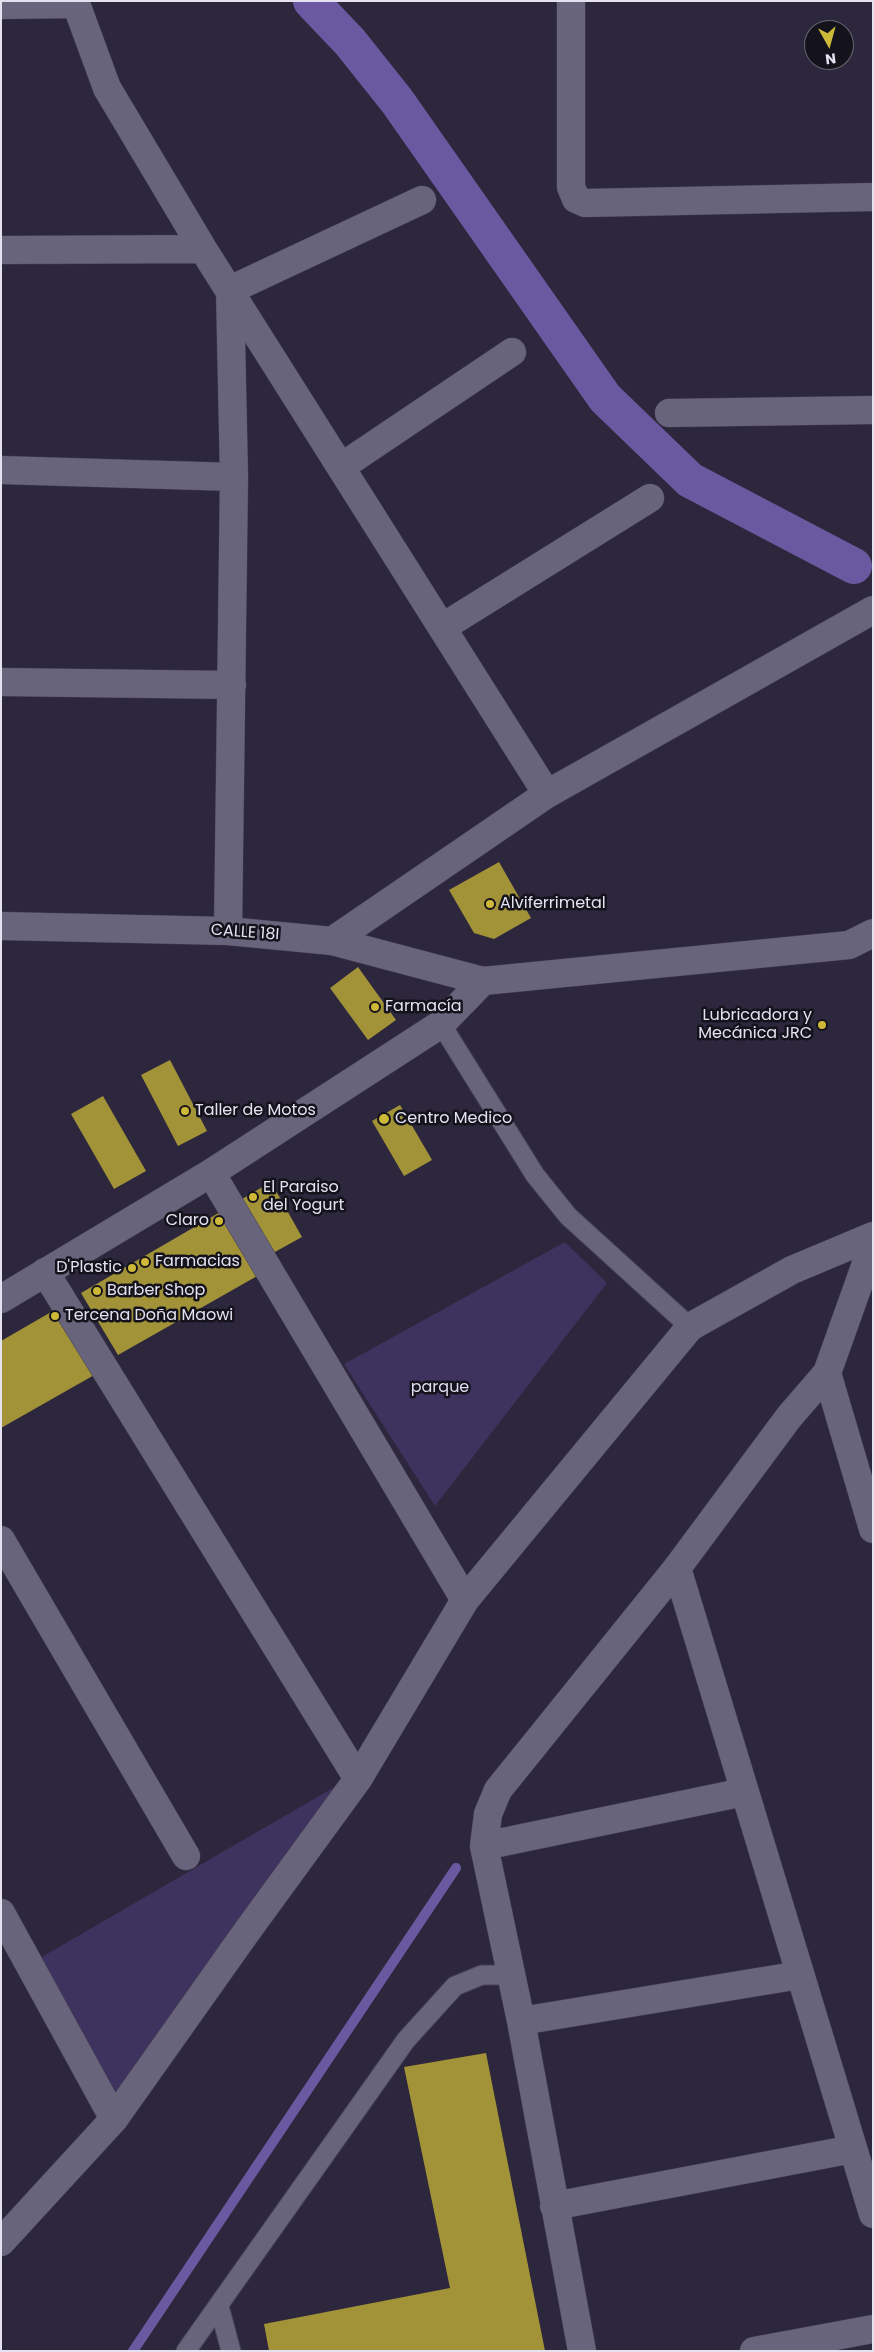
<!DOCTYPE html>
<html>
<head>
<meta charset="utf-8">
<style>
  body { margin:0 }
  #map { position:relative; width:874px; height:2352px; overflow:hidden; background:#2c273c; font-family:Poppins,sans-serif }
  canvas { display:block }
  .frame { position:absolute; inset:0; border:2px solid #e4e2f0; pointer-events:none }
  .north { position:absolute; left:804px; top:20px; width:50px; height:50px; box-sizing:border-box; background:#14121b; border:1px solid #676570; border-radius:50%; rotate:173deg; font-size:14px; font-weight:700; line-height:20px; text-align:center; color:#e4e2f0 }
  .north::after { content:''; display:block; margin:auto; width:18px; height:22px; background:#ceb837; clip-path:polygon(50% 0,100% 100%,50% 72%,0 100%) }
</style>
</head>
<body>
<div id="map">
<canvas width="874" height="2352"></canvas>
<div class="frame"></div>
<div class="north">N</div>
</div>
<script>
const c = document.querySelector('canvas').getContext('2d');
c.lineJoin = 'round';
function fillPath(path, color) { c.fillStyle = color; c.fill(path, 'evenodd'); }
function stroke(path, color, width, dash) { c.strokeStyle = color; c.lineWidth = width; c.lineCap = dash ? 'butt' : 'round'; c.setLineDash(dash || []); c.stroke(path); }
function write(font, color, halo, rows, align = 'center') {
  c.font = font + ' Poppins,sans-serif'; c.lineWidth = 5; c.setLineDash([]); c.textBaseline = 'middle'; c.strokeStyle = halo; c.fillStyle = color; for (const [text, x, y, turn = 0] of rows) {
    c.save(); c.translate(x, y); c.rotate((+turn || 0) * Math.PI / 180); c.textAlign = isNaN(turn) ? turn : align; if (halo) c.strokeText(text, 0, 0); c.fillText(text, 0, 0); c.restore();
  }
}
fillPath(new Path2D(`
  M 565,1242 L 607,1283 L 435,1506 L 344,1364 Z
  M 350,1778 L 115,2098 L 40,1958 Z`), '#3d335e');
stroke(new Path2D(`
  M 133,2351 L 456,1868`), '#6a59a0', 10);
stroke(new Path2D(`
  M 311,1 L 350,42 L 397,101 L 605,398 L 690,480 L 854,566`), '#6a59a0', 36);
fillPath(new Path2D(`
  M 499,862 L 531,918 L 494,939 L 474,933 L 449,890 Z
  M 358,967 L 396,1020 L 368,1040 L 330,988 Z
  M 170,1060 L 207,1131 L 178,1146 L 141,1075 Z
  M 103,1096 L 146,1171 L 114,1189 L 71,1114 Z
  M 400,1105 L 432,1160 L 404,1176 L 372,1121 Z
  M 271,1182 L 302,1237 L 273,1253 L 242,1199 Z
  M 222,1211 L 259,1275 L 118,1355 L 81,1293 Z
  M 58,1308 L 96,1374 L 1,1428 L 1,1341 Z
  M 486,2053 L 545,2351 L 269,2351 L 264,2324 L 450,2288 L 404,2067 Z`), '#a29238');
const service = new Path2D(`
  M 441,1024 L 535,1175 L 568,1216 L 690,1327
  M 219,2306 L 231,2351
  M 186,2351 L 406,2040 L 455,1986 L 482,1975 L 511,1975`);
const minor = new Path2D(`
  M 75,1 L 107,88 L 203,249 L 547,794
  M 571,1 L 571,187 L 576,199 L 585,203 L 873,197
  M 1,5 L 76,4
  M 1,250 L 203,249
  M 669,413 L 873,410
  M 341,467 L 512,352
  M 1,470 L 234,477
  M 443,627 L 650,498
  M 1,682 L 232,685
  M 228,931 L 234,477 L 230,290 L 422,200
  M 332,941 L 547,794 L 873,610
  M 211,1173 L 465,1600
  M 45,1272 L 358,1779
  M 827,1373 L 873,1529
  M 1,1540 L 186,1856
  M 677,1568 L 873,2214
  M 484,1846 L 744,1792
  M 1,1913 L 114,2119
  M 521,2021 L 800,1975
  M 554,2206 L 853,2149
  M 1,2242 L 114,2119 L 245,1934 L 358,1779 L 465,1600 L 690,1327 L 792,1270 L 873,1236
  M 582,2351 L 521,2021 L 484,1846 L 488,1814 L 498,1790 L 677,1568 L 789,1417 L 827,1373 L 873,1244
  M 754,2351 L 873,2329`);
const tertiary = new Path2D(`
  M 1,926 L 228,931 L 332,941 L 483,981
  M 1,1299 L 211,1173 L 441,1024 L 483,981 L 849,945 L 873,933`);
stroke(service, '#464254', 21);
stroke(minor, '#464254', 29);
stroke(tertiary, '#464254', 29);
stroke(service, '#68647c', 19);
stroke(minor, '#68647c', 28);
stroke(tertiary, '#68647c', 28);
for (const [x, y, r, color] of [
  [490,904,5,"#ceb837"],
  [375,1007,5,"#ceb837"],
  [822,1025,5,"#ceb837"],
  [185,1111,5,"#ceb837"],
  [384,1119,6,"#ceb837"],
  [253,1197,5,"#ceb837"],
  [219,1221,5,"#ceb837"],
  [145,1262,5,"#ceb837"],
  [132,1268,5,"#ceb837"],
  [97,1291,5,"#ceb837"],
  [55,1316,5,"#ceb837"]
]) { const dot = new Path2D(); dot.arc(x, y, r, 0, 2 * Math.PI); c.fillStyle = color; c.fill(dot); stroke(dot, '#14121b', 2); }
write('16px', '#e4e2f0', '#14121b', [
  ["Alviferrimetal",500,904],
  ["Farmacía",385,1007],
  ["Lubricadora y",812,1016,"right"],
  ["Mecánica JRC",812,1034,"right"],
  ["Taller de Motos",195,1111],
  ["Centro Medico",395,1119],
  ["El Paraiso",263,1188],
  ["del Yogurt",263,1206],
  ["Claro",209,1221,"right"],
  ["Farmacias",155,1262],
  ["D'Plastic",122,1268,"right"],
  ["Barber Shop",107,1291],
  ["Tercena Doña Maowi",65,1316]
], 'left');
write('16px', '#e4e2f0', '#14121b', [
  ["CALLE 18I",245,933,4]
]);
write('16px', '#dfdbf0', '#14121b', [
  ["parque",440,1388]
]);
</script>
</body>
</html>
